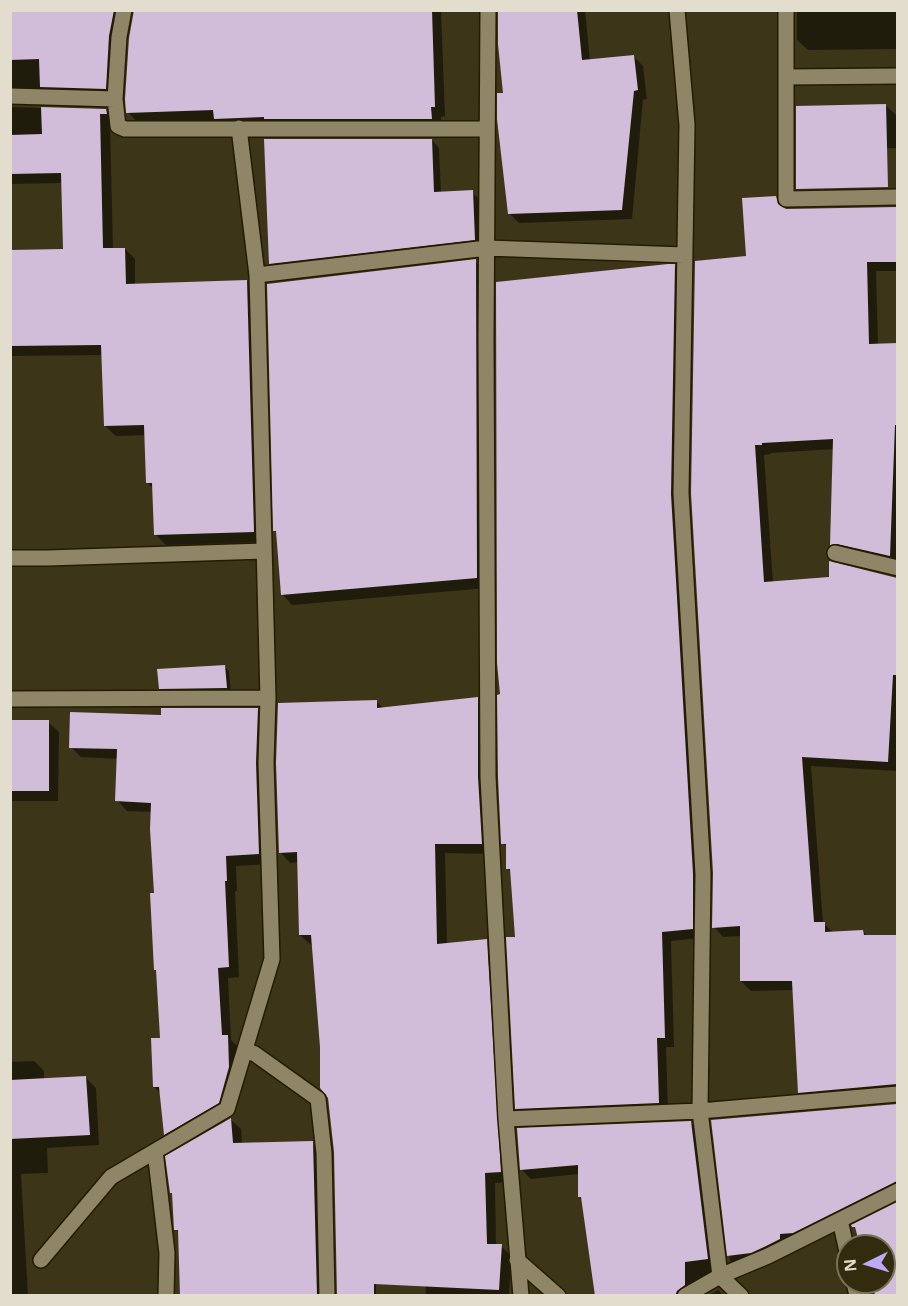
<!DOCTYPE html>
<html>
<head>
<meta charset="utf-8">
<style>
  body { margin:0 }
  #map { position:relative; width:908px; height:1306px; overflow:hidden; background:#3d3518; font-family:"Open Sans",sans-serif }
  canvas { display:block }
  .frame { position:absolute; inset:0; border:12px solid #e2ddcc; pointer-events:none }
  .north { position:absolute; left:836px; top:1234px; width:60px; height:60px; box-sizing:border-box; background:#332b0e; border:2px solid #79725a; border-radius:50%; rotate:265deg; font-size:16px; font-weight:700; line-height:24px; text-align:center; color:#e2ddcc }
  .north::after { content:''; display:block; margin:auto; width:21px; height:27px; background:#bcaaf6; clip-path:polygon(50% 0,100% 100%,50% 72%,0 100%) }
</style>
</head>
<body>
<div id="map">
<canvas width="908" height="1306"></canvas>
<div class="frame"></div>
<div class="north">N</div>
</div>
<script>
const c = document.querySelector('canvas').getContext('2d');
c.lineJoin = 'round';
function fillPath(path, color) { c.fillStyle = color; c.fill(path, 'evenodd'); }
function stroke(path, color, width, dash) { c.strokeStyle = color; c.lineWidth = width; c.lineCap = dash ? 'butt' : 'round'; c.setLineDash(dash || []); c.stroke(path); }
fillPath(new Path2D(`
  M 10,10 L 135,10 L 127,13 L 116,99 L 15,98 L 10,105 Z
  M 135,10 L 441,10 L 445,116 L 441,117 L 441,129 L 225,128 L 217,120 L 138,123 L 128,112 Z
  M 499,10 L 585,10 L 590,61 L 633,56 L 643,66 L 647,99 L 643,100 L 632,219 L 519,223 L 509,213 Z
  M 797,10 L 898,10 L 898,49 L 808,50 L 797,40 Z
  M 885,105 L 896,115 L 897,148 L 808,150 Z
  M 10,107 L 106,110 L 116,120 L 116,123 L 110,124 L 113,249 L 125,249 L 135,259 L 135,285 L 247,281 L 257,291 L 264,542 L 166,545 L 156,535 L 154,489 L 147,482 L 146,435 L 116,436 L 105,426 L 103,355 L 10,356 L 10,251 L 64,250 L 63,183 L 10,184 Z
  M 432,140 L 439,148 L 441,193 L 472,192 L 479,199 L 481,246 L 278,270 L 270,263 Z
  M 898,208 L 898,271 L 876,271 L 878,345 L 898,345 L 898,565 L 841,554 L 831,544 L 834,449 L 771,453 L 771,454 L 764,455 L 773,583 L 898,579 L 897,771 L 811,766 L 823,923 L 834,933 L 863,931 L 868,937 L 885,1017 L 898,1019 L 898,1095 L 809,1102 L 799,1092 L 794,990 L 751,991 L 741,981 L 741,936 L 723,937 L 714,927 L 748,258 L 786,210 Z
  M 475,261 L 485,271 L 487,588 L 292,605 L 282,594 L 278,533 L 275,531 Z
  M 674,266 L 684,275 L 680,504 L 701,938 L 671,941 L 674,1047 L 666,1047 L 668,1112 L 526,1118 L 517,1108 L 517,938 L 512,873 L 508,869 L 508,848 L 503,843 L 502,696 Z
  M 224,666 L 229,671 L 231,693 L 165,693 L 160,688 Z
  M 477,698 L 487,709 L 491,854 L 445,853 L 447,945 L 486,941 L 496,951 L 510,1182 L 495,1183 L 496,1246 L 501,1246 L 511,1256 L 509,1296 L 426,1296 L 418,1162 L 377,1163 L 376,1296 L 338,1296 L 335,1152 L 321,1047 L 313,945 L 311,945 L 300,935 L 298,862 L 290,863 L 280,852 L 376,701 L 384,709 Z
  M 257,709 L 268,720 L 269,864 L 236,866 L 237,891 L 235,891 L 239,977 L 228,978 L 231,1040 L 238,1047 L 239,1078 L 229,1113 L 175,1144 L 165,1134 L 161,1094 L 154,1087 L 162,1039 L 158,972 L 155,970 L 155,895 L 152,812 L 127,811 L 117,800 L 119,759 L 81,757 L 71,747 L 163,717 Z
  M 10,721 L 48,722 L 59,732 L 58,801 L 10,801 Z
  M 34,1061 L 44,1071 L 44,1080 L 85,1077 L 96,1088 L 99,1145 L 47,1148 L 48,1173 L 21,1174 L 28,1296 L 10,1296 L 10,1062 Z
  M 898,1105 L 898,1195 L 737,1269 L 730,1261 L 713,1121 Z
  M 231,1120 L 241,1129 L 242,1144 L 312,1143 L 322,1153 L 326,1296 L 180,1296 L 180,1234 L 176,1229 L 173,1195 L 171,1192 L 167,1157 Z
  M 691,1123 L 700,1132 L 718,1280 L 690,1296 L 597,1296 L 583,1200 L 579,1196 L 579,1174 L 531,1179 L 522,1170 Z
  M 898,1204 L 898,1296 L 877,1296 L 874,1282 L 884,1282 L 884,1246 L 861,1246 L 857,1231 L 853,1226 Z
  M 718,1290 L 724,1296 L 708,1296 Z`), '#0007');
fillPath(new Path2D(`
  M 10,10 L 114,10 L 109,36 L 106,89 L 40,87 L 39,59 L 10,60 Z
  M 134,10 L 432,10 L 435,107 L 431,107 L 432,119 L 264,119 L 264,117 L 214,119 L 213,110 L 126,113 L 125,99 L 129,38 Z
  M 498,10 L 577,10 L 582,60 L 634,55 L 638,90 L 634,91 L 622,210 L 508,214 L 497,119 L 497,93 L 503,93 L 498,44 Z
  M 886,104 L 888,187 L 796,189 L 796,106 Z
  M 41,107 L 106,109 L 107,114 L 100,114 L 103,248 L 125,248 L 126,284 L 247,280 L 254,532 L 154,535 L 152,483 L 146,483 L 144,425 L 104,426 L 101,345 L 10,346 L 10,250 L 63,249 L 61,173 L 10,174 L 10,135 L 42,134 Z
  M 264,139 L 432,139 L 434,192 L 473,190 L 475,240 L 269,264 Z
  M 776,196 L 778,204 L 786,209 L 897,207 L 897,262 L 867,262 L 869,344 L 897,343 L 897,425 L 895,425 L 890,556 L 837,544 L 830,545 L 833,439 L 762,443 L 762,445 L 755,445 L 764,582 L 829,577 L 829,561 L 897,578 L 897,675 L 893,675 L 888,762 L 802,757 L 814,922 L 825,922 L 825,932 L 863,930 L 864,935 L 897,935 L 897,1084 L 798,1093 L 792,981 L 740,981 L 740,926 L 712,928 L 713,873 L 691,493 L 695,261 L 746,256 L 742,198 Z
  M 476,259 L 477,578 L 281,595 L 276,531 L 273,531 L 267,284 Z
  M 668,264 L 675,264 L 671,494 L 693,874 L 693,929 L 662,932 L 665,1038 L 657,1038 L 659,1103 L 515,1109 L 506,937 L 515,937 L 510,869 L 506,869 L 506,844 L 501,844 L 498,777 L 497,695 L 500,694 L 497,663 L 496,282 Z
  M 225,665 L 227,688 L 159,689 L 157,669 Z
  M 478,697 L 478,777 L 482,844 L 435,844 L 437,944 L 487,939 L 501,1172 L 485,1173 L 487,1244 L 502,1244 L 499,1290 L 374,1284 L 374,1296 L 337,1296 L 334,1152 L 328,1098 L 320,1088 L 320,1047 L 311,935 L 299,935 L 297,852 L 279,853 L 276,763 L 278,703 L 377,700 L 377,708 Z
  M 161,708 L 258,708 L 256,763 L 259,854 L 226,856 L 227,881 L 225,881 L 229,967 L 218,968 L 222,1035 L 228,1035 L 229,1067 L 219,1103 L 164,1135 L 159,1087 L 153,1087 L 151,1038 L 160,1038 L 156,970 L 154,970 L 150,893 L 154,893 L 150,829 L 151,803 L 115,801 L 117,749 L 69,748 L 70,712 L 161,715 Z
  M 10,720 L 49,720 L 49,791 L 10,791 Z
  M 86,1076 L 90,1135 L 10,1139 L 10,1080 Z
  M 897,1104 L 897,1181 L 793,1233 L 780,1234 L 780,1239 L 764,1247 L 751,1253 L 727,1256 L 711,1120 Z
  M 231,1118 L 233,1143 L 313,1141 L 317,1296 L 180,1296 L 178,1230 L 174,1230 L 172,1193 L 170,1193 L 165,1156 Z
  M 691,1121 L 708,1259 L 685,1262 L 685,1285 L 677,1291 L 675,1296 L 595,1296 L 581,1197 L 578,1197 L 578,1165 L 520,1170 L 517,1128 Z
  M 897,1202 L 897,1296 L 875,1296 L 873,1282 L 884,1282 L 884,1246 L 860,1246 L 855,1227 L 852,1227 L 851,1225 Z`), '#d1bcd9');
const minor = new Path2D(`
  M 488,10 L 486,339 L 488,777 L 506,1119 L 521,1296
  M 677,10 L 687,125 L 681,493 L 703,874 L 700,1111 L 720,1276 L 741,1296
  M 786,10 L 786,199 L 898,197
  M 786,77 L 898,76
  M 10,96 L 115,99 L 118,126 L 125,129 L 487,129
  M 115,99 L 119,37 L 124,10
  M 239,128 L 257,275
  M 835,553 L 898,568
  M 10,558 L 48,558 L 264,551
  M 10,699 L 268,698
  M 245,1050 L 255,1054 L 318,1099 L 324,1153 L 327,1296
  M 506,1119 L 700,1111 L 898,1094
  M 155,1151 L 167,1253 L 166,1296
  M 840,1220 L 848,1256
  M 41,1260 L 111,1177 L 227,1109 L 272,959 L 266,763 L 268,698 L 257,275 L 487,248 L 684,255
  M 517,1260 L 558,1296
  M 854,1282 L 857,1296
  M 685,1296 L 720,1276 L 768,1256 L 898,1191`);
stroke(minor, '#241c01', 18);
stroke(minor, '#8f8667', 15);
</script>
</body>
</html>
